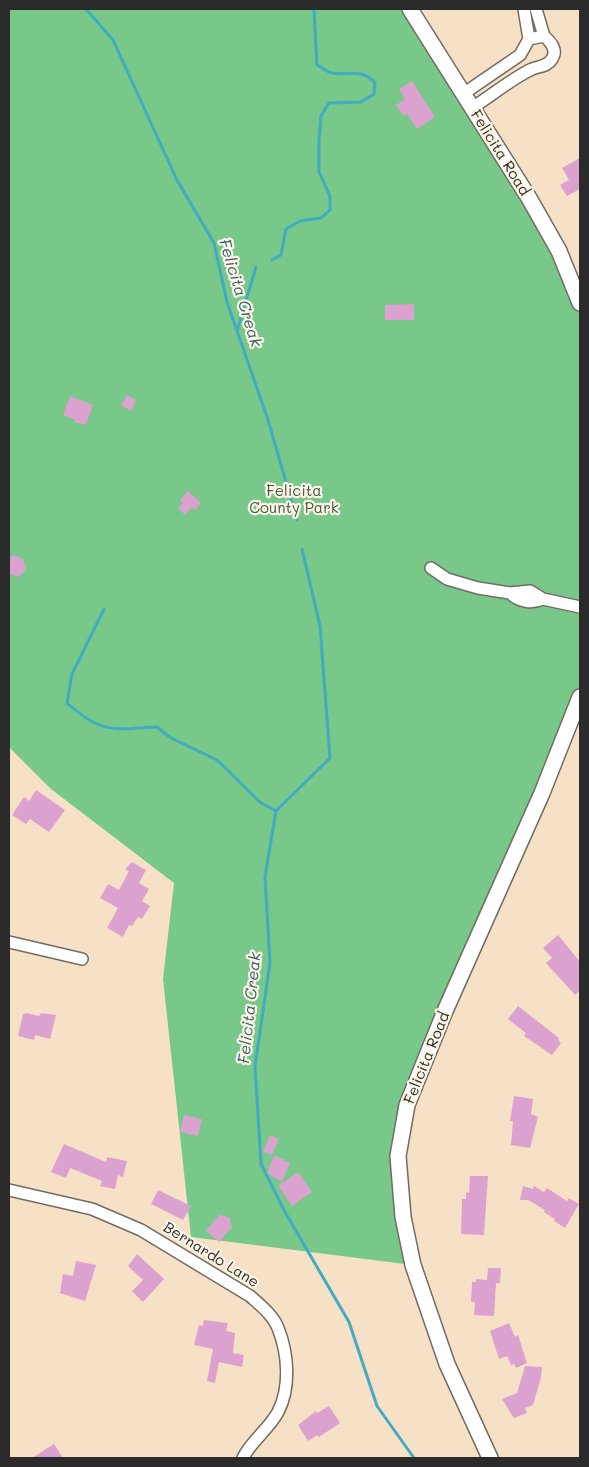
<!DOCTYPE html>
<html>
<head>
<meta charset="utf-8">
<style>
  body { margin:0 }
  #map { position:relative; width:589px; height:1467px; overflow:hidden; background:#f6e1c7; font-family:Mali,sans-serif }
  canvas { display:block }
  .frame { position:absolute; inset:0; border:10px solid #2b2b2b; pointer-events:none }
</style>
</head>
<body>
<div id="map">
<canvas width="589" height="1467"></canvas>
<div class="frame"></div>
</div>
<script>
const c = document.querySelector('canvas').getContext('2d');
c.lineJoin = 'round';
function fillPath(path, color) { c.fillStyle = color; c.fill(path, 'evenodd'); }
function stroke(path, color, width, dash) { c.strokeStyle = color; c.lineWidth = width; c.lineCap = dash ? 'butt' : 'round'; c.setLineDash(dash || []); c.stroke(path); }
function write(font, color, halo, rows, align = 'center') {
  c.font = font + ' Mali,sans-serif'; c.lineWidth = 4.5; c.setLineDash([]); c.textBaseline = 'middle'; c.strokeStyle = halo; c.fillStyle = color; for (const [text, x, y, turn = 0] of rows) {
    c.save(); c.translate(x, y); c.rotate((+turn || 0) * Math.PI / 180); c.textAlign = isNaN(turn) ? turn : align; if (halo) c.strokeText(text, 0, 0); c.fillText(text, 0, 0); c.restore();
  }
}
fillPath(new Path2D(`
  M 9,9 L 410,9 L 529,198 L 580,303 L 580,697 L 445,1011 L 398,1156 L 413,1265 L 191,1237 L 163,979 L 174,883 L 51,789 L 9,747 Z`), '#77c889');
stroke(new Path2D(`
  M 86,9 L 113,40 L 177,180 L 214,243 L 227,302 L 268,420 L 297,520
  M 272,260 L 281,255 L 286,229 L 300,221 L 321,218 L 330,210 L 330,196 L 319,172 L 319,140 L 321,116 L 329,103 L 361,102 L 374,94 L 375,83 C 361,67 348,76 332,73 C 327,72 322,67 317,65 L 314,9
  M 237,331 L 256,267
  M 302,549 L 320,626 L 330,758 L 276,811 L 265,877 L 270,963 L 255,1066 L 261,1164 L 285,1212 L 349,1322 L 377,1406 L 414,1458
  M 104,609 L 72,674 L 67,703 C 103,735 113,729 157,727 L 171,738 L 217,760 L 261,803 L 276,811`), '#42abc2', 3);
fillPath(new Path2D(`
  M 412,81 L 435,117 L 417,129 L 407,114 L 403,116 L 396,105 L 405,99 L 399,89 Z
  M 580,158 L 580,189 L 567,196 L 560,185 L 569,180 L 562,168 Z
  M 414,304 L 414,320 L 385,320 L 385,305 Z
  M 127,395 L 136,400 L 131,411 L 121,405 Z
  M 70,396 L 93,405 L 86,425 L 74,422 L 75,420 L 63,415 Z
  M 188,491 L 201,503 L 195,510 L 192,507 L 185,515 L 178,508 L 183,504 L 180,500 Z
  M 13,555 L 23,559 L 26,570 L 18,577 L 9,574 L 9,559 Z
  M 36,790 L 65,810 L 49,832 L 30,819 L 26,824 L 12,815 L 24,797 L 29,801 Z
  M 132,862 L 146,870 L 139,883 L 149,889 L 142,901 L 150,906 L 142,919 L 138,917 L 132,926 L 129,925 L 123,937 L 107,928 L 118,908 L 100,898 L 108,884 L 119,890 L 129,871 L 125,869 Z
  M 558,935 L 580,962 L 580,990 L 575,995 L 546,963 L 552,958 L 543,948 Z
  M 518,1006 L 559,1038 L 558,1040 L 561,1043 L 552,1055 L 524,1036 L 526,1033 L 508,1019 Z
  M 27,1013 L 39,1016 L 41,1013 L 56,1015 L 50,1039 L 35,1035 L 34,1040 L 18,1036 L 23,1014 Z
  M 514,1096 L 533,1099 L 531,1114 L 538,1117 L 530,1148 L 511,1145 L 513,1121 L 510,1121 Z
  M 184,1115 L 202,1119 L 198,1136 L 180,1132 Z
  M 270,1135 L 279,1139 L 272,1155 L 263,1152 Z
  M 64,1144 L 106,1162 L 107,1157 L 127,1161 L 123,1177 L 118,1175 L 115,1189 L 100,1186 L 102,1181 L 70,1168 L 66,1178 L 51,1172 Z
  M 274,1155 L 290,1163 L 282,1182 L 267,1173 Z
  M 298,1172 L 312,1192 L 292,1206 L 278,1186 Z
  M 470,1176 L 488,1176 L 484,1235 L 461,1234 L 462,1199 L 466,1199 L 466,1192 L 469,1193 Z
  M 523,1186 L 533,1189 L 534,1186 L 544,1192 L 547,1188 L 567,1201 L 569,1198 L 579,1204 L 565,1228 L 554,1221 L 555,1219 L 544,1212 L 545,1210 L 528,1200 L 520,1200 Z
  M 158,1190 L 191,1206 L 183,1220 L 151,1204 Z
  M 219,1215 L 229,1217 L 232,1227 L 219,1242 L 206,1231 Z
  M 137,1254 L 164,1279 L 143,1302 L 132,1291 L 143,1280 L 128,1266 Z
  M 76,1261 L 96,1265 L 85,1301 L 60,1293 L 63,1274 L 73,1276 Z
  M 488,1268 L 501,1268 L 500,1283 L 496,1283 L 494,1316 L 474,1315 L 475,1302 L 471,1302 L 472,1282 L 476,1282 L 476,1279 L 487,1280 Z
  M 204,1320 L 228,1323 L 226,1331 L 235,1333 L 233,1353 L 244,1355 L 242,1367 L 219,1362 L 215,1383 L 207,1381 L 213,1349 L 194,1345 L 199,1325 L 203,1326 Z
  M 509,1323 L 515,1337 L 518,1335 L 527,1363 L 516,1368 L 514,1364 L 511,1365 L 507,1356 L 499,1359 L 490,1331 Z
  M 525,1366 L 542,1367 L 541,1377 L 533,1405 L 525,1408 L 527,1413 L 514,1418 L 502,1399 L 517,1393 Z
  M 329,1406 L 340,1423 L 319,1437 L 317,1435 L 308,1441 L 298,1425 L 316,1411 L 317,1413 Z
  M 54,1444 L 63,1458 L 32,1458 Z`), '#dca2cf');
const minor = new Path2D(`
  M 524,9 L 529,39
  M 536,9 L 544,36
  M 463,94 L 520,55 L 529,39 L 544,36 C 551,42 558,50 552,59 C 547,67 539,66 532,69 C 511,79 491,96 472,108
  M 431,568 L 447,579 L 478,588 L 510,593 L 530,591 L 543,599 L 580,607
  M 510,593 C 519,602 532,604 543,599
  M 9,942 L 82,959
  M 9,1190 L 92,1209 L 141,1230 L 250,1296 C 260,1305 273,1315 278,1328 C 288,1353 291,1387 278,1412 C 269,1429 251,1441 243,1458`);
const secondary = new Path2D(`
  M 410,9 L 529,198 L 559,251 L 580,303
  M 490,1458 L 447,1364 L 413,1265 L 403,1217 L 398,1156 L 407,1105 L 445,1011 L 542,793 L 580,697`);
stroke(minor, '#726b62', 14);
stroke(secondary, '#726b62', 18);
stroke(minor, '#fff', 11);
stroke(secondary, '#fff', 15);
write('15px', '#2b2b2b', '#fcf5e5', [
  ["Felicita Road",500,153,58],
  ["Felicita Road",427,1058,-68],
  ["Bernardo Lane",211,1255,32]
]);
write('15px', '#425a47', '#fcf5e5', [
  ["Felicita",294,491],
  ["County Park",294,508]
]);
write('italic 16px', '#345e67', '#fcf5e5', [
  ["Felicita Creak",240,293,73],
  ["Felicita Creak",250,1008,-84]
]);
</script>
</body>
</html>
